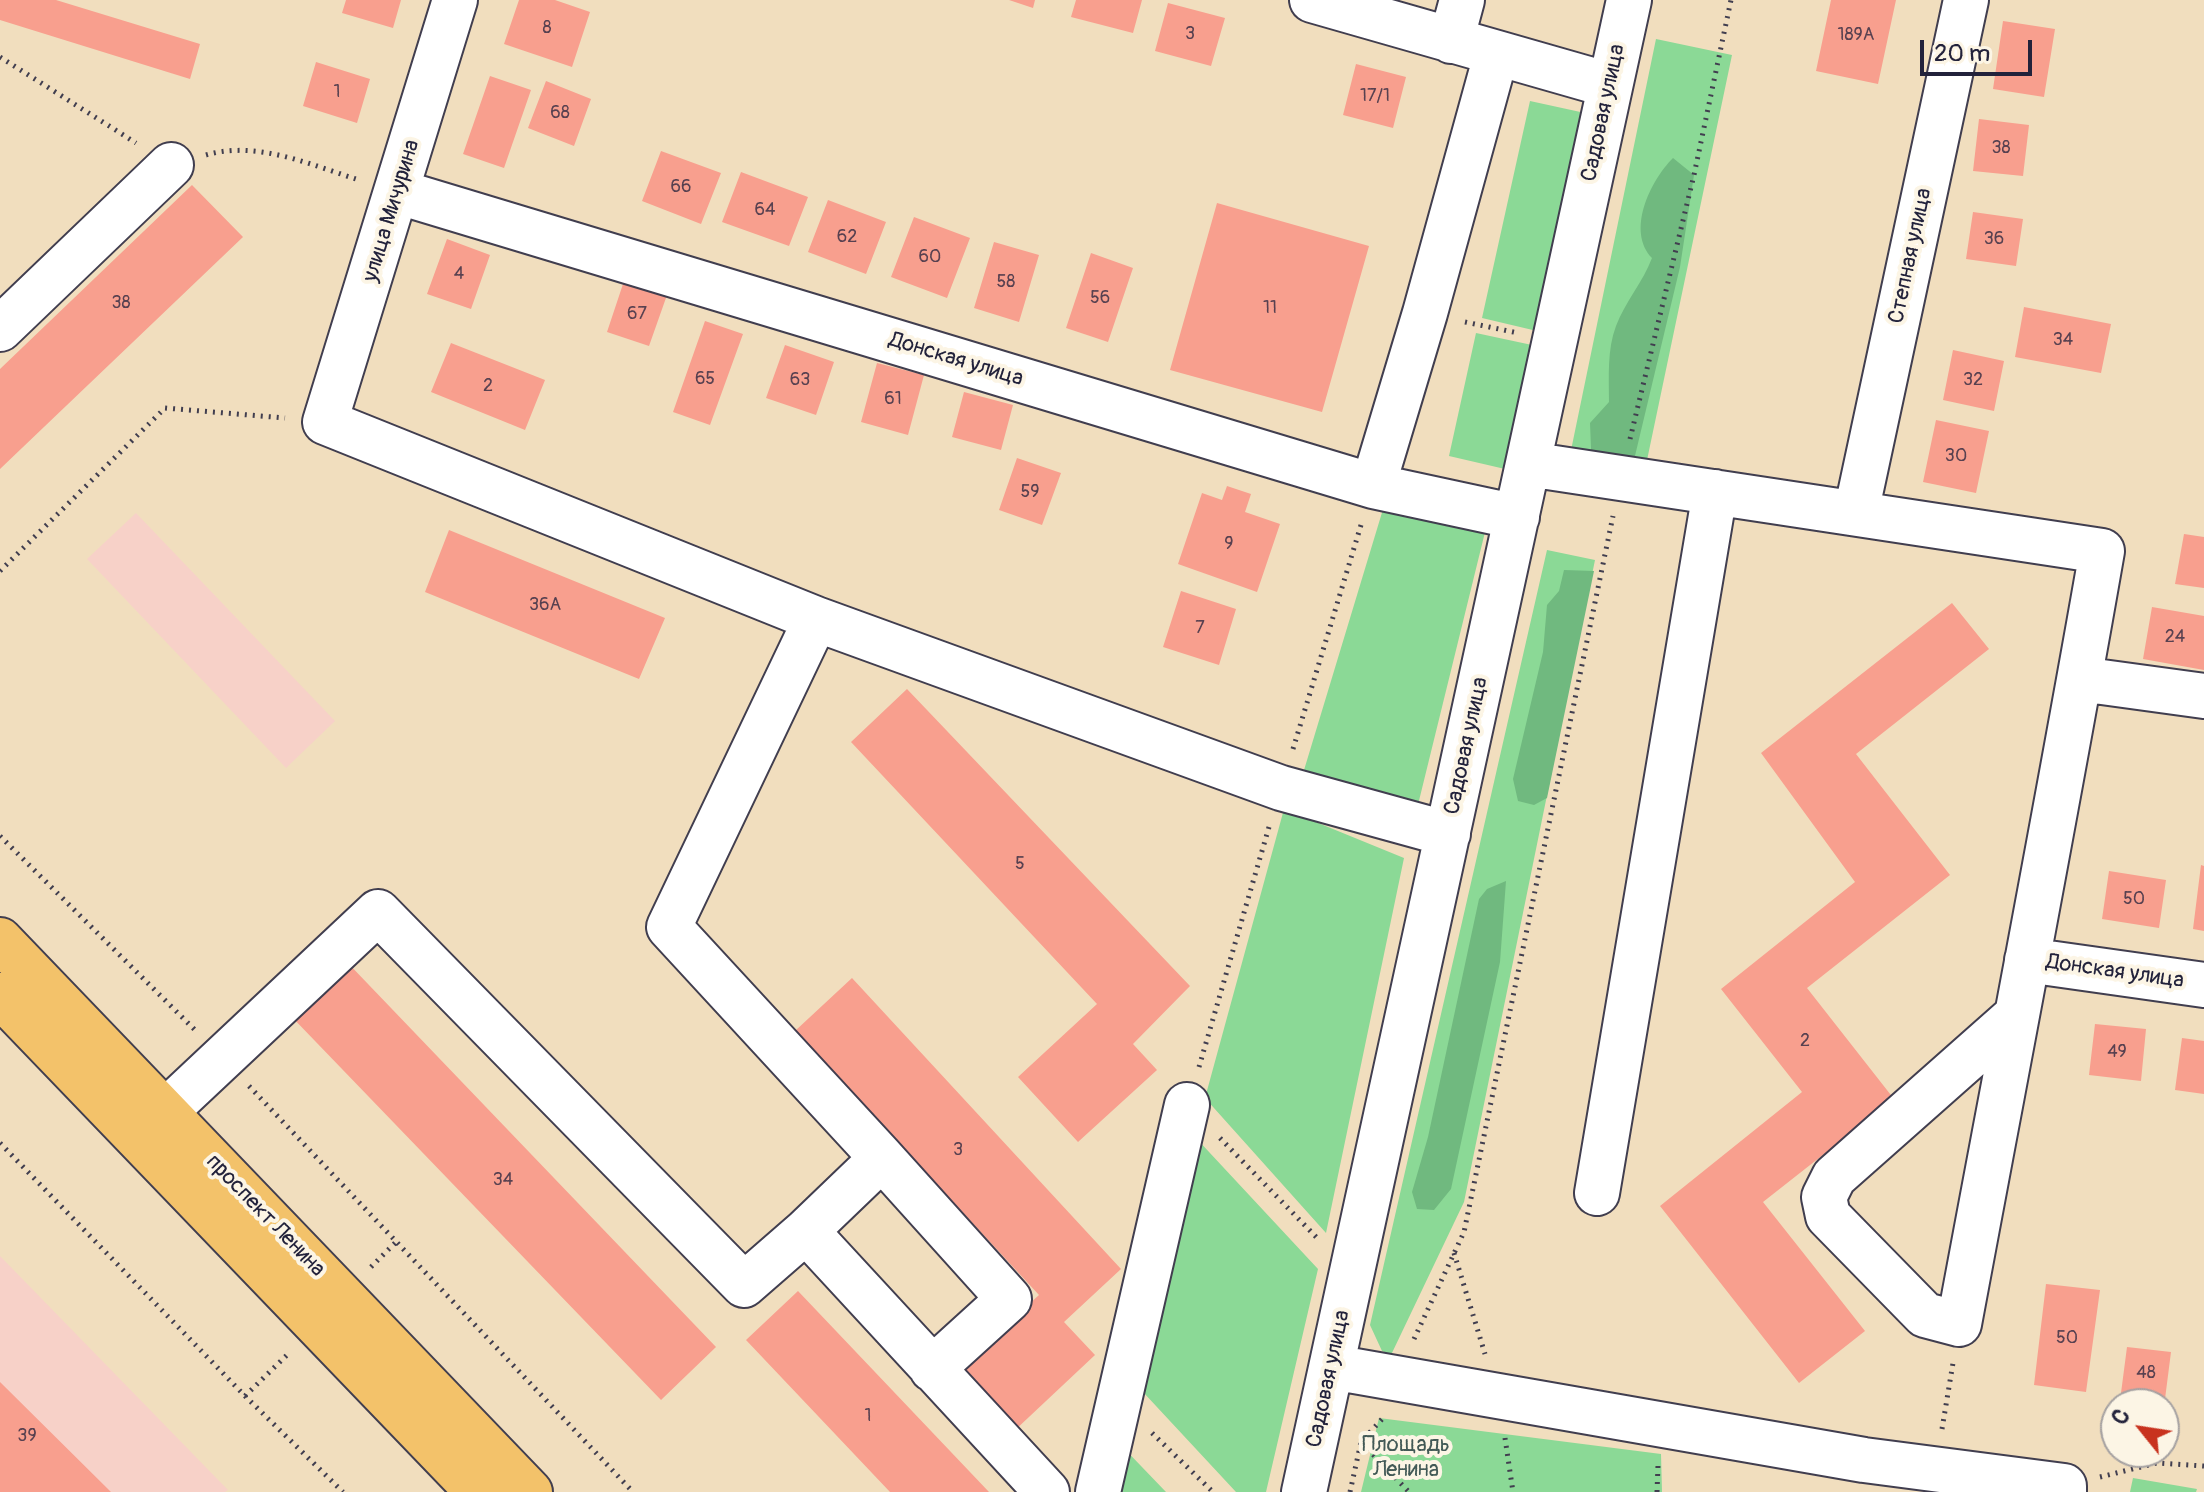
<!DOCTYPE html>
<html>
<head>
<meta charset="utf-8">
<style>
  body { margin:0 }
  #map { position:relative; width:2204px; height:1492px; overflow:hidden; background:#f1debe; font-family:Pangolin,sans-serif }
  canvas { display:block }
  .north { position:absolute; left:2100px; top:1388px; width:80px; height:80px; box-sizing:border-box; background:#fcf5e5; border:2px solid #a5a1a1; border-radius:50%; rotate:300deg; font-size:22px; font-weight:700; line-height:32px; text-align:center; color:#22223b }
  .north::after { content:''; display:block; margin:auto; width:28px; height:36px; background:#c8321e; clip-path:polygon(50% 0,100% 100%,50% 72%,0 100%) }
  .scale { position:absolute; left:1920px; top:40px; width:112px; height:36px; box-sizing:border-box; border:4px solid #22223b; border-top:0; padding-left:10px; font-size:24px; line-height:28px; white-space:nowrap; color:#22223b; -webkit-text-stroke:6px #fcf5e5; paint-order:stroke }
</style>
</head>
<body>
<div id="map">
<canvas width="2204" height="1492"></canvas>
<div class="north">С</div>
<div class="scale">20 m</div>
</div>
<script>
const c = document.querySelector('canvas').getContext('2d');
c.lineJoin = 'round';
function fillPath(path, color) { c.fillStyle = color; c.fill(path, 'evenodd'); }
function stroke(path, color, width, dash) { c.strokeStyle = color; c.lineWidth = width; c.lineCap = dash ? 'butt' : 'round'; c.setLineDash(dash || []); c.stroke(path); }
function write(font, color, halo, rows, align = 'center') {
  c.font = font + ' Pangolin,sans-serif'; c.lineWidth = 8; c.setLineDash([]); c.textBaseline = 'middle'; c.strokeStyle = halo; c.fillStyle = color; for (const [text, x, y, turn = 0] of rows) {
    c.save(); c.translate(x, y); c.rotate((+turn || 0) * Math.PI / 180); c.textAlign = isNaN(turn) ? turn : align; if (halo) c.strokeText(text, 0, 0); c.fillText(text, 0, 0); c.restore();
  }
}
fillPath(new Path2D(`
  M 136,513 L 335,721 L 286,768 L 87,559 Z
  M 0,1256 L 228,1490 L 225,1492 L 0,1492 Z`), '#f7d1c8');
fillPath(new Path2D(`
  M 1656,39 L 1732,55 L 1638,503 L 1563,489 Z
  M 1530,101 L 1585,113 L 1537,331 L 1482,318 Z
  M 1476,333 L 1532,345 L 1505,469 L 1449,456 Z
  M 1387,496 L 1486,528 L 1414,821 L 1301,780 Z
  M 1547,550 L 1595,560 L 1464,1202 L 1391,1355 L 1382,1351 L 1370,1325 Z
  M 1284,809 L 1404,858 L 1326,1233 L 1205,1098 Z
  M 1196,1138 L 1318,1269 L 1266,1492 L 1236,1492 L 1143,1392 Z
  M 1379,1418 L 1661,1454 L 1662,1492 L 1361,1492 Z
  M 1117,1441 L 1166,1492 L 1107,1492 Z
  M 2133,1478 L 2197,1489 L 2196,1492 L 2130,1492 Z`), '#8bd996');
fillPath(new Path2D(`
  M 1673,158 L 1694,175 L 1680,267 L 1629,481 L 1592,473 L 1590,423 L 1609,402 C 1609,376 1607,350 1616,326 C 1625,302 1643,282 1652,258 C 1626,231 1650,181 1673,158 Z
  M 1564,570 L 1594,571 L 1547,798 L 1534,805 L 1518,801 L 1513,779 L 1543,652 L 1547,605 L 1559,591 Z
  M 1506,881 L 1500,962 L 1451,1189 L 1434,1210 L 1417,1209 L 1412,1192 L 1428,1137 L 1479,899 L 1487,889 Z`), '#70b97f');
fillPath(new Path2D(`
  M 0,0 L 56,0 L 200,44 L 190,79 L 0,20 Z
  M 346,0 L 401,0 L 393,28 L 342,13 Z
  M 519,0 L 555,0 L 590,12 L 572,67 L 504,44 Z
  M 1009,0 L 1035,0 L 1033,8 Z
  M 1076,0 L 1142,0 L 1133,33 L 1071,17 Z
  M 1831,0 L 1896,0 L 1878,84 L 1816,71 Z
  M 1168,3 L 1225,18 L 1211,66 L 1155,51 Z
  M 2003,21 L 2055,29 L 2044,97 L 1993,89 Z
  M 316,62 L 370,79 L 357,123 L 303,106 Z
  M 1356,64 L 1406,77 L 1393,128 L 1343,115 Z
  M 490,76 L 531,90 L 504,168 L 463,154 Z
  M 546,81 L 591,99 L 574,146 L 528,128 Z
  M 1979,119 L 2029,125 L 2023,176 L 1973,171 Z
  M 661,151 L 721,173 L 701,224 L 642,201 Z
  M 741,172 L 808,197 L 789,246 L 722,222 Z
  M 192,185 L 243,237 L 0,469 L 0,369 Z
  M 828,200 L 886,222 L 866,274 L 808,252 Z
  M 1217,203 L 1369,246 L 1322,412 L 1170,370 Z
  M 1973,212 L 2023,219 L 2016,266 L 1966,259 Z
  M 914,217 L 970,238 L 947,298 L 891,277 Z
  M 447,239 L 490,255 L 471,309 L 427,294 Z
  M 994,242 L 1039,255 L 1019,322 L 974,308 Z
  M 1091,253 L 1133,268 L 1108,342 L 1066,328 Z
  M 624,281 L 667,295 L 649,346 L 607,332 Z
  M 2024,307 L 2111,324 L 2101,373 L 2015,357 Z
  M 705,321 L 743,334 L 710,425 L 673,412 Z
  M 451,343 L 545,380 L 525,430 L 431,392 Z
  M 785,345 L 834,362 L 816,415 L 766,398 Z
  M 1953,350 L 2004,361 L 1994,411 L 1943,400 Z
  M 877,363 L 924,375 L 908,435 L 861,422 Z
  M 964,392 L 1013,405 L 1001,450 L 952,437 Z
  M 1936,420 L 1989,431 L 1976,493 L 1923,482 Z
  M 1017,458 L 1061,473 L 1042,525 L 999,510 Z
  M 1227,486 L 1251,494 L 1245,512 L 1280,524 L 1257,592 L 1178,564 L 1202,493 L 1222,500 Z
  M 449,530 L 665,618 L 639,679 L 425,592 Z
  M 2184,534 L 2204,537 L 2204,588 L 2175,584 Z
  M 1181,591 L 1236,609 L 1219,665 L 1163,647 Z
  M 1952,603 L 1989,649 L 1856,754 L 1950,875 L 1807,988 L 1894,1099 L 1763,1202 L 1865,1331 L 1799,1383 L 1660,1206 L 1802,1092 L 1721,989 L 1855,882 L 1761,753 Z
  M 2152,607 L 2204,616 L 2204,670 L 2143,659 Z
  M 907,689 L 1190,986 L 1133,1044 L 1157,1070 L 1078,1142 L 1018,1077 L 1097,1004 L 851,742 Z
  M 2201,865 L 2204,866 L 2204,931 L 2193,929 Z
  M 2109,871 L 2166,880 L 2159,928 L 2102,919 Z
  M 345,960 L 716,1347 L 661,1400 L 289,1014 Z
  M 852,978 L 1121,1269 L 1064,1322 L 1095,1355 L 1013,1432 L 956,1371 L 1039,1295 L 795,1031 Z
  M 2095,1024 L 2146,1029 L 2141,1081 L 2089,1075 Z
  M 2182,1038 L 2204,1041 L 2204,1094 L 2175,1090 Z
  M 2046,1284 L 2100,1290 L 2086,1392 L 2034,1385 Z
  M 798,1291 L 989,1492 L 890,1492 L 746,1340 Z
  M 2127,1347 L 2171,1352 L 2165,1399 L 2121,1393 Z
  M 0,1382 L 111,1492 L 0,1492 Z`), '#f89f8e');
const minor = new Path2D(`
  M 455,0 L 325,422 L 816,619 L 1281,788 L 1448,834
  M 1312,0 L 1609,85
  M 1451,41 L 1462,0
  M 399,192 L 1373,486 L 1517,517
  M 0,329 L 171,165
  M 1528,464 L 2102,551 C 2057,809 2007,1066 1959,1324 L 1925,1315 L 1828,1216 L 1824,1197 L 1834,1177 L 2017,1015
  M 1373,486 L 1425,313 L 1496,55
  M 1856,513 L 1966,0
  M 816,619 L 669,927 L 882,1158 L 806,1231 L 1047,1492
  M 2080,679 L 2204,696
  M 2027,960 L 2204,985
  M 165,1112 L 378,912 L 744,1285 L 806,1231
  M 882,1158 L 1009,1299 L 932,1369
  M 1597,1193 L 1715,492
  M 1332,1367 L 1864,1460 L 2064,1486 L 2064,1492
  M 1098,1492 L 1187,1105
  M 1304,1492 L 1629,0`);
const major = new Path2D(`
  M 0,940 L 530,1492
  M 0,995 L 478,1492`);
stroke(minor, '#413e4f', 48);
stroke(major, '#413e4f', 48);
stroke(new Path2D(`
  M 0,57 L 136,143
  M 206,155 C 257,140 311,165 359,180
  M 1465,322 L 1518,333
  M 1630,439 L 1694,175 L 1731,0
  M 0,571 L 165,408 L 285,418
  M 1293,749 L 1361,525
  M 0,836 L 195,1030
  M 1199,1067 L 1269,827
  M 249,1086 L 633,1492
  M 1220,1138 L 1319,1240
  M 0,1143 L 245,1396 L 343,1492
  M 1454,1253 L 1485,1354
  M 371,1267 L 396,1242
  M 1414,1339 L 1464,1232 L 1613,516
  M 245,1396 L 290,1352
  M 1942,1429 L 1953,1363
  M 1152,1433 L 1213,1492
  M 1505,1438 L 1513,1492
  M 1362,1443 L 1409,1492
  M 2100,1477 L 2157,1463 L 2204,1466
  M 1350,1492 L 1361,1442 L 1383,1418
  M 1657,1492 L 1658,1465`), '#413e4f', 5, [2, 6]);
stroke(minor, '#fff', 44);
stroke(major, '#f3c26a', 44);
write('18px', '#584150', null, [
  ["8",547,28],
  ["3",1190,34],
  ["189А",1856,35],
  ["1",337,92],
  ["17/1",1375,96],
  ["68",560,113],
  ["38",2001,148],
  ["66",681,187],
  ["64",765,210],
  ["62",847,237],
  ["36",1994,239],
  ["60",930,257],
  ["4",459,274],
  ["58",1006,282],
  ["56",1100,298],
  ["38",121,303],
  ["11",1270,308],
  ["67",637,314],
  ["34",2063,340],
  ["65",705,379],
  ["63",800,380],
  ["32",1973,380],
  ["2",488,386],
  ["61",893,399],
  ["30",1956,456],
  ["59",1030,492],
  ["9",1229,544],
  ["36А",545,605],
  ["7",1200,628],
  ["24",2175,637],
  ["5",1020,864],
  ["50",2134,899],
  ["2",1805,1041],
  ["49",2117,1052],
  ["3",958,1150],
  ["34",503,1180],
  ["50",2067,1338],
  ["48",2146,1373],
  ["1",868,1416],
  ["39",27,1436]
]);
write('22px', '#22223b', '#fcf5e5', [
  ["Садовая улица",1604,113,-78],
  ["улица Мичурина",392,211,-73],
  ["Степная улица",1911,256,-78],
  ["Донская улица",956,360,17],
  ["Садовая улица",1467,746,-78],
  ["Донская улица",2115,972,8],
  ["проспект Ленина",265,1216,46],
  ["Садовая улица",1329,1379,-78]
]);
write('22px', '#425956', '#fcf5e5', [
  ["Площадь",1406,1445],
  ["Ленина",1406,1470]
]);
</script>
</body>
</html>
